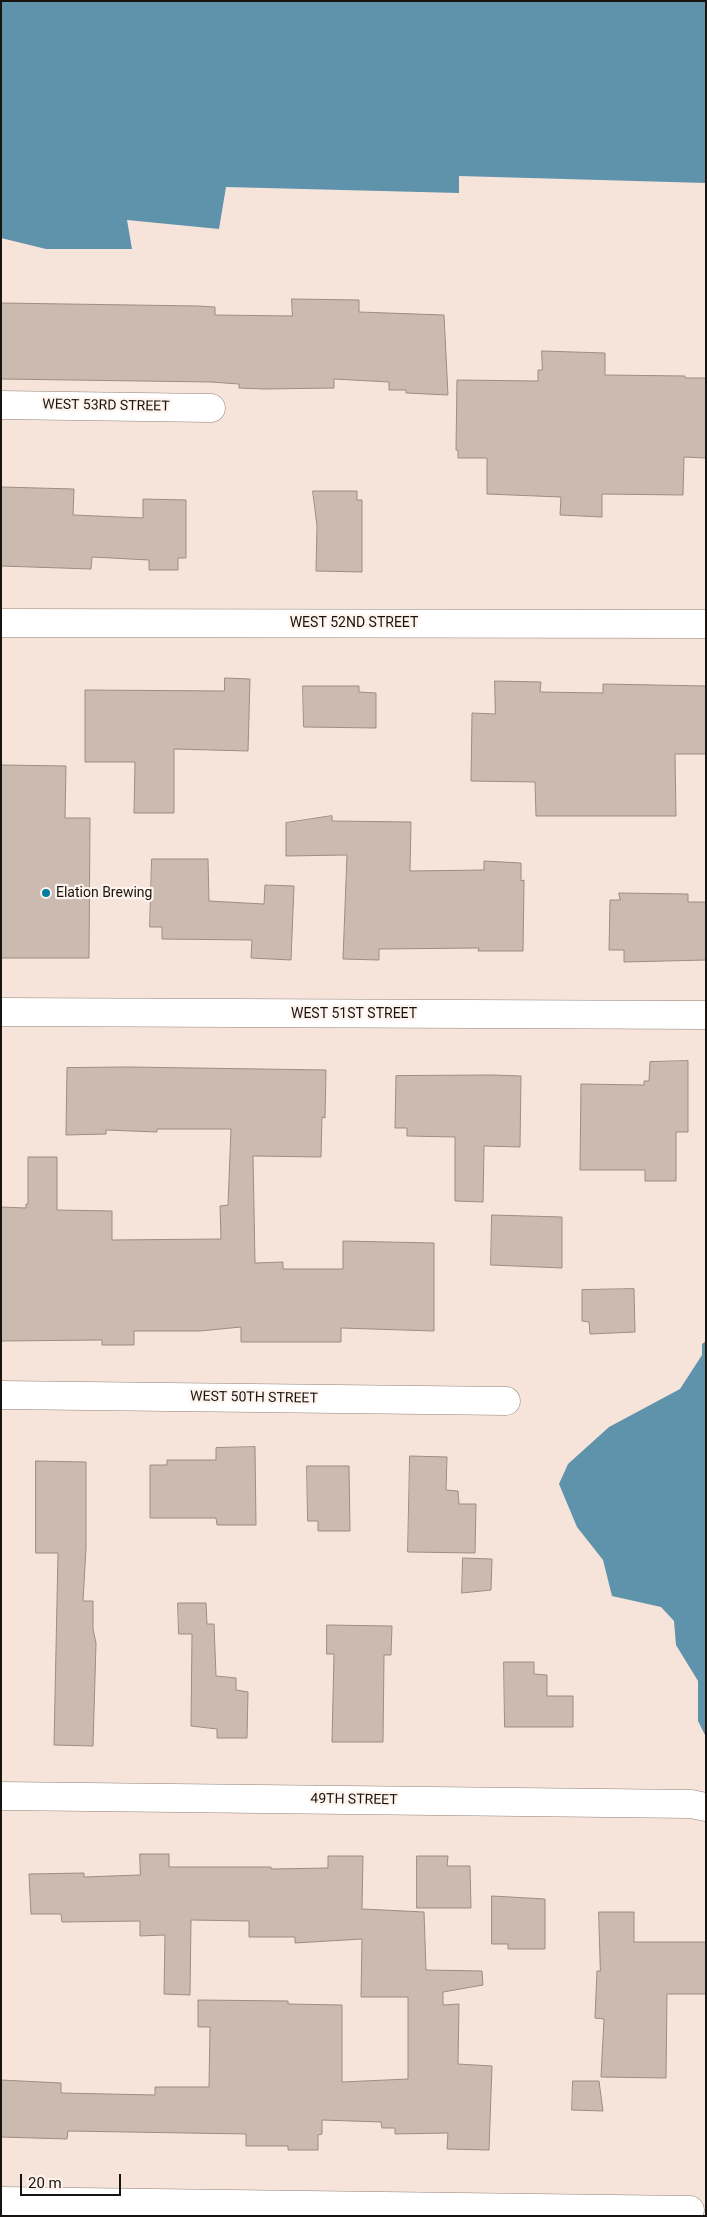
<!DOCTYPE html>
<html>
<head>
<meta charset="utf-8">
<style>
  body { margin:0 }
  #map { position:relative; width:707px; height:2217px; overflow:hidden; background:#f6e4da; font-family:Roboto,sans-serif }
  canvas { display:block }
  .frame { position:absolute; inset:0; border:2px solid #1a1410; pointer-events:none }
  .scale { position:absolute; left:20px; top:2174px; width:101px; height:22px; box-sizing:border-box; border:2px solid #1a1410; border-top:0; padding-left:6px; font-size:15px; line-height:18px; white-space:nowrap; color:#1a1410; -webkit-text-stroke:4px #fef3ed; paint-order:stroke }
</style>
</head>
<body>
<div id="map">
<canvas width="707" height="2217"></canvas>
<div class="frame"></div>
<div class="scale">20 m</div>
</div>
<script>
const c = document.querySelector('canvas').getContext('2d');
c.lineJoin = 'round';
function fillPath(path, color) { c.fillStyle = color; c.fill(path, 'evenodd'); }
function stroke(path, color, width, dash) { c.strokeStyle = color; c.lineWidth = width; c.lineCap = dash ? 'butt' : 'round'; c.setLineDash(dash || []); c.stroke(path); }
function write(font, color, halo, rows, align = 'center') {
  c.font = font + ' Roboto,sans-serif'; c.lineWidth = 4.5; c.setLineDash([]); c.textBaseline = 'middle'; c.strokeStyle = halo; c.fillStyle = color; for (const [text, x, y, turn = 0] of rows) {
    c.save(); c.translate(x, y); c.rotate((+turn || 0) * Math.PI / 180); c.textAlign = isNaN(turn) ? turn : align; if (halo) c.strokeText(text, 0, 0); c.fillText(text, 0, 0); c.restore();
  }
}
fillPath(new Path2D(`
  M 1,1 L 706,1 L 706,183 L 459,176 L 459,193 L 226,187 L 219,229 L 127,220 L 132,249 L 46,249 L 1,238 Z
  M 706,1341 L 706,1737 L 698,1721 L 698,1681 L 676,1645 L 674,1621 L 661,1607 L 612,1596 L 603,1560 L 577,1527 L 559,1484 L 568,1464 L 609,1427 L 680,1389 L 702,1355 L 702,1344 Z`), '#5f93ab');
const building = new Path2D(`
  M 292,299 L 359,300 L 359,312 L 444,315 L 448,395 L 406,393 L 406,390 L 389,390 L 389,382 L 334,379 L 334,388 L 264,389 L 239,388 L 239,384 L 211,382 L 1,379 L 1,303 L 198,306 L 215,307 L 215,315 L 292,316 Z
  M 542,351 L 605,353 L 605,375 L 685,376 L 685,378 L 706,378 L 706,458 L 684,457 L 683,495 L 602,494 L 602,517 L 560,515 L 561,497 L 487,494 L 487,458 L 458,458 L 458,450 L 456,450 L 457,380 L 538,381 L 538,370 L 542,370 Z
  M 1,487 L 74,489 L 73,515 L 143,518 L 143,499 L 186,500 L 186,558 L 178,558 L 178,570 L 149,570 L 149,560 L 92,557 L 91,569 L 1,566 Z
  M 313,491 L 357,491 L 357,500 L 362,500 L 362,572 L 316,571 L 317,526 Z
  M 225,678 L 250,679 L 248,751 L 174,749 L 174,813 L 134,813 L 135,762 L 85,762 L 85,690 L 224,691 Z
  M 495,681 L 541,682 L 540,692 L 603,693 L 603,684 L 706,686 L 706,754 L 675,754 L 676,816 L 536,816 L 535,782 L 471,781 L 472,713 L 495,714 Z
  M 303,686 L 359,686 L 359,692 L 376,693 L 376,728 L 304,727 Z
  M 1,765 L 66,766 L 65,818 L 90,818 L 89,958 L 1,958 Z
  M 332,816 L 332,821 L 411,822 L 410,871 L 484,870 L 484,861 L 521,863 L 521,881 L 524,880 L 523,951 L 478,951 L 479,948 L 379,949 L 379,960 L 343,959 L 347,855 L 286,856 L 286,823 Z
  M 152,859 L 208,859 L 209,901 L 264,904 L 265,885 L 294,886 L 291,960 L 251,958 L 252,940 L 162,939 L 162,927 L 150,927 Z
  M 619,893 L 688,894 L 688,902 L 706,902 L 706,960 L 624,962 L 624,950 L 609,950 L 610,900 L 620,900 Z
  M 688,1061 L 688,1132 L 676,1132 L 676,1181 L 645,1181 L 645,1170 L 580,1170 L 581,1084 L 644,1085 L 644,1081 L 649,1081 L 650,1062 Z
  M 128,1067 L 326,1070 L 325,1118 L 322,1117 L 321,1157 L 253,1156 L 255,1263 L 283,1262 L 283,1269 L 343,1269 L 343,1241 L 434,1243 L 434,1331 L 341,1328 L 341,1342 L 241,1342 L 241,1327 L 200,1331 L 134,1331 L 134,1345 L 102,1345 L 102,1340 L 1,1341 L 1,1207 L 26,1208 L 26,1204 L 28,1204 L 28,1157 L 57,1157 L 57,1210 L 112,1211 L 112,1240 L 221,1239 L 220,1206 L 228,1205 L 231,1129 L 157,1129 L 157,1132 L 106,1130 L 106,1134 L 66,1135 L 67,1068 Z
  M 492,1075 L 521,1076 L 520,1147 L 484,1146 L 483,1202 L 455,1201 L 455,1137 L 407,1136 L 407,1128 L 395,1128 L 396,1076 Z
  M 492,1215 L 562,1217 L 562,1268 L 491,1265 Z
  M 634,1289 L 635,1332 L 590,1334 L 589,1322 L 582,1321 L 582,1290 Z
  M 255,1447 L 256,1525 L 217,1525 L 216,1518 L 150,1518 L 150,1465 L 167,1465 L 167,1460 L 216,1460 L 216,1448 Z
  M 410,1456 L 447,1457 L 446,1490 L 458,1491 L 459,1504 L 476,1504 L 475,1553 L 408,1552 Z
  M 36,1461 L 86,1462 L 86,1548 L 83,1601 L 93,1601 L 93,1629 L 96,1643 L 93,1746 L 54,1745 L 58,1553 L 36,1553 Z
  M 307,1466 L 349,1466 L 350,1531 L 318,1531 L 318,1521 L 308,1521 Z
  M 463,1558 L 492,1559 L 491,1590 L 462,1593 Z
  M 178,1603 L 206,1603 L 207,1624 L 214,1624 L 216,1676 L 236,1678 L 236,1690 L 248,1692 L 247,1738 L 217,1738 L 217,1729 L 191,1726 L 192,1634 L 179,1634 Z
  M 327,1625 L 392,1626 L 391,1655 L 384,1655 L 383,1742 L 332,1742 L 334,1654 L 327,1654 Z
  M 504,1662 L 534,1662 L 534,1674 L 547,1675 L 547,1696 L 573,1696 L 573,1727 L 505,1727 Z
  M 140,1854 L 169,1854 L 169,1867 L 271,1867 L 271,1869 L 328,1868 L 328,1856 L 363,1856 L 362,1909 L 424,1912 L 426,1970 L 482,1971 L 483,1985 L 443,1992 L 443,2005 L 459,2004 L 458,2064 L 492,2066 L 489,2150 L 447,2149 L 448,2133 L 395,2134 L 395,2128 L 382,2128 L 381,2122 L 322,2120 L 322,2134 L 318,2135 L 318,2150 L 288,2150 L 288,2146 L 246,2146 L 246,2134 L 68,2131 L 67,2139 L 1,2137 L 1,2080 L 61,2083 L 61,2093 L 155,2095 L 155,2087 L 209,2087 L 210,2027 L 198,2027 L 198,2000 L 288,2001 L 288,2004 L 342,2005 L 342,2082 L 408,2079 L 408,1997 L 361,1997 L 362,1939 L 295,1943 L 295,1937 L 249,1937 L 249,1921 L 191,1920 L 190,1995 L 164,1994 L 165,1935 L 140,1936 L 140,1921 L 62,1922 L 61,1914 L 31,1914 L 29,1874 L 84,1873 L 84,1877 L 140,1875 Z
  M 417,1856 L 448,1856 L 447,1866 L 470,1866 L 471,1908 L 417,1908 Z
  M 492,1896 L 545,1899 L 545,1949 L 508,1949 L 508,1944 L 492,1944 Z
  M 599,1912 L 634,1912 L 634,1942 L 706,1942 L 706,1994 L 667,1994 L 666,2078 L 601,2077 L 604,2019 L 595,2018 L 597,1971 L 600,1971 Z
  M 573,2081 L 599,2081 L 603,2111 L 572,2110 Z`);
fillPath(building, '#cbbab0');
stroke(building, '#9d8c83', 1);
const street = new Path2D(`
  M 1,405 L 211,408
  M 1,623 L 706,624
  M 1,1012 L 706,1015
  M 1,1395 L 506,1401
  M 1,1796 L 691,1804 L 706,1807
  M 1,2201 L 690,2210`);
stroke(street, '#928278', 29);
stroke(street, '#fff', 28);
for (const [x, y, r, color] of [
  [46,893,5,"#017ca3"]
]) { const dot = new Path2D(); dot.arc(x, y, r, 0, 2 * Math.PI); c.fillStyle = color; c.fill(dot); stroke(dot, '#fef3ed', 2); }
write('14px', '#1a1410', '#fef3ed', [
  ["WEST 53RD STREET",106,406,1],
  ["WEST 52ND STREET",354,623],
  ["WEST 51ST STREET",354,1014],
  ["WEST 50TH STREET",254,1398,1],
  ["49TH STREET",354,1800,1]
]);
write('14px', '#1a1410', '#fef3ed', [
  ["Elation Brewing",56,893]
], 'left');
</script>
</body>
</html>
